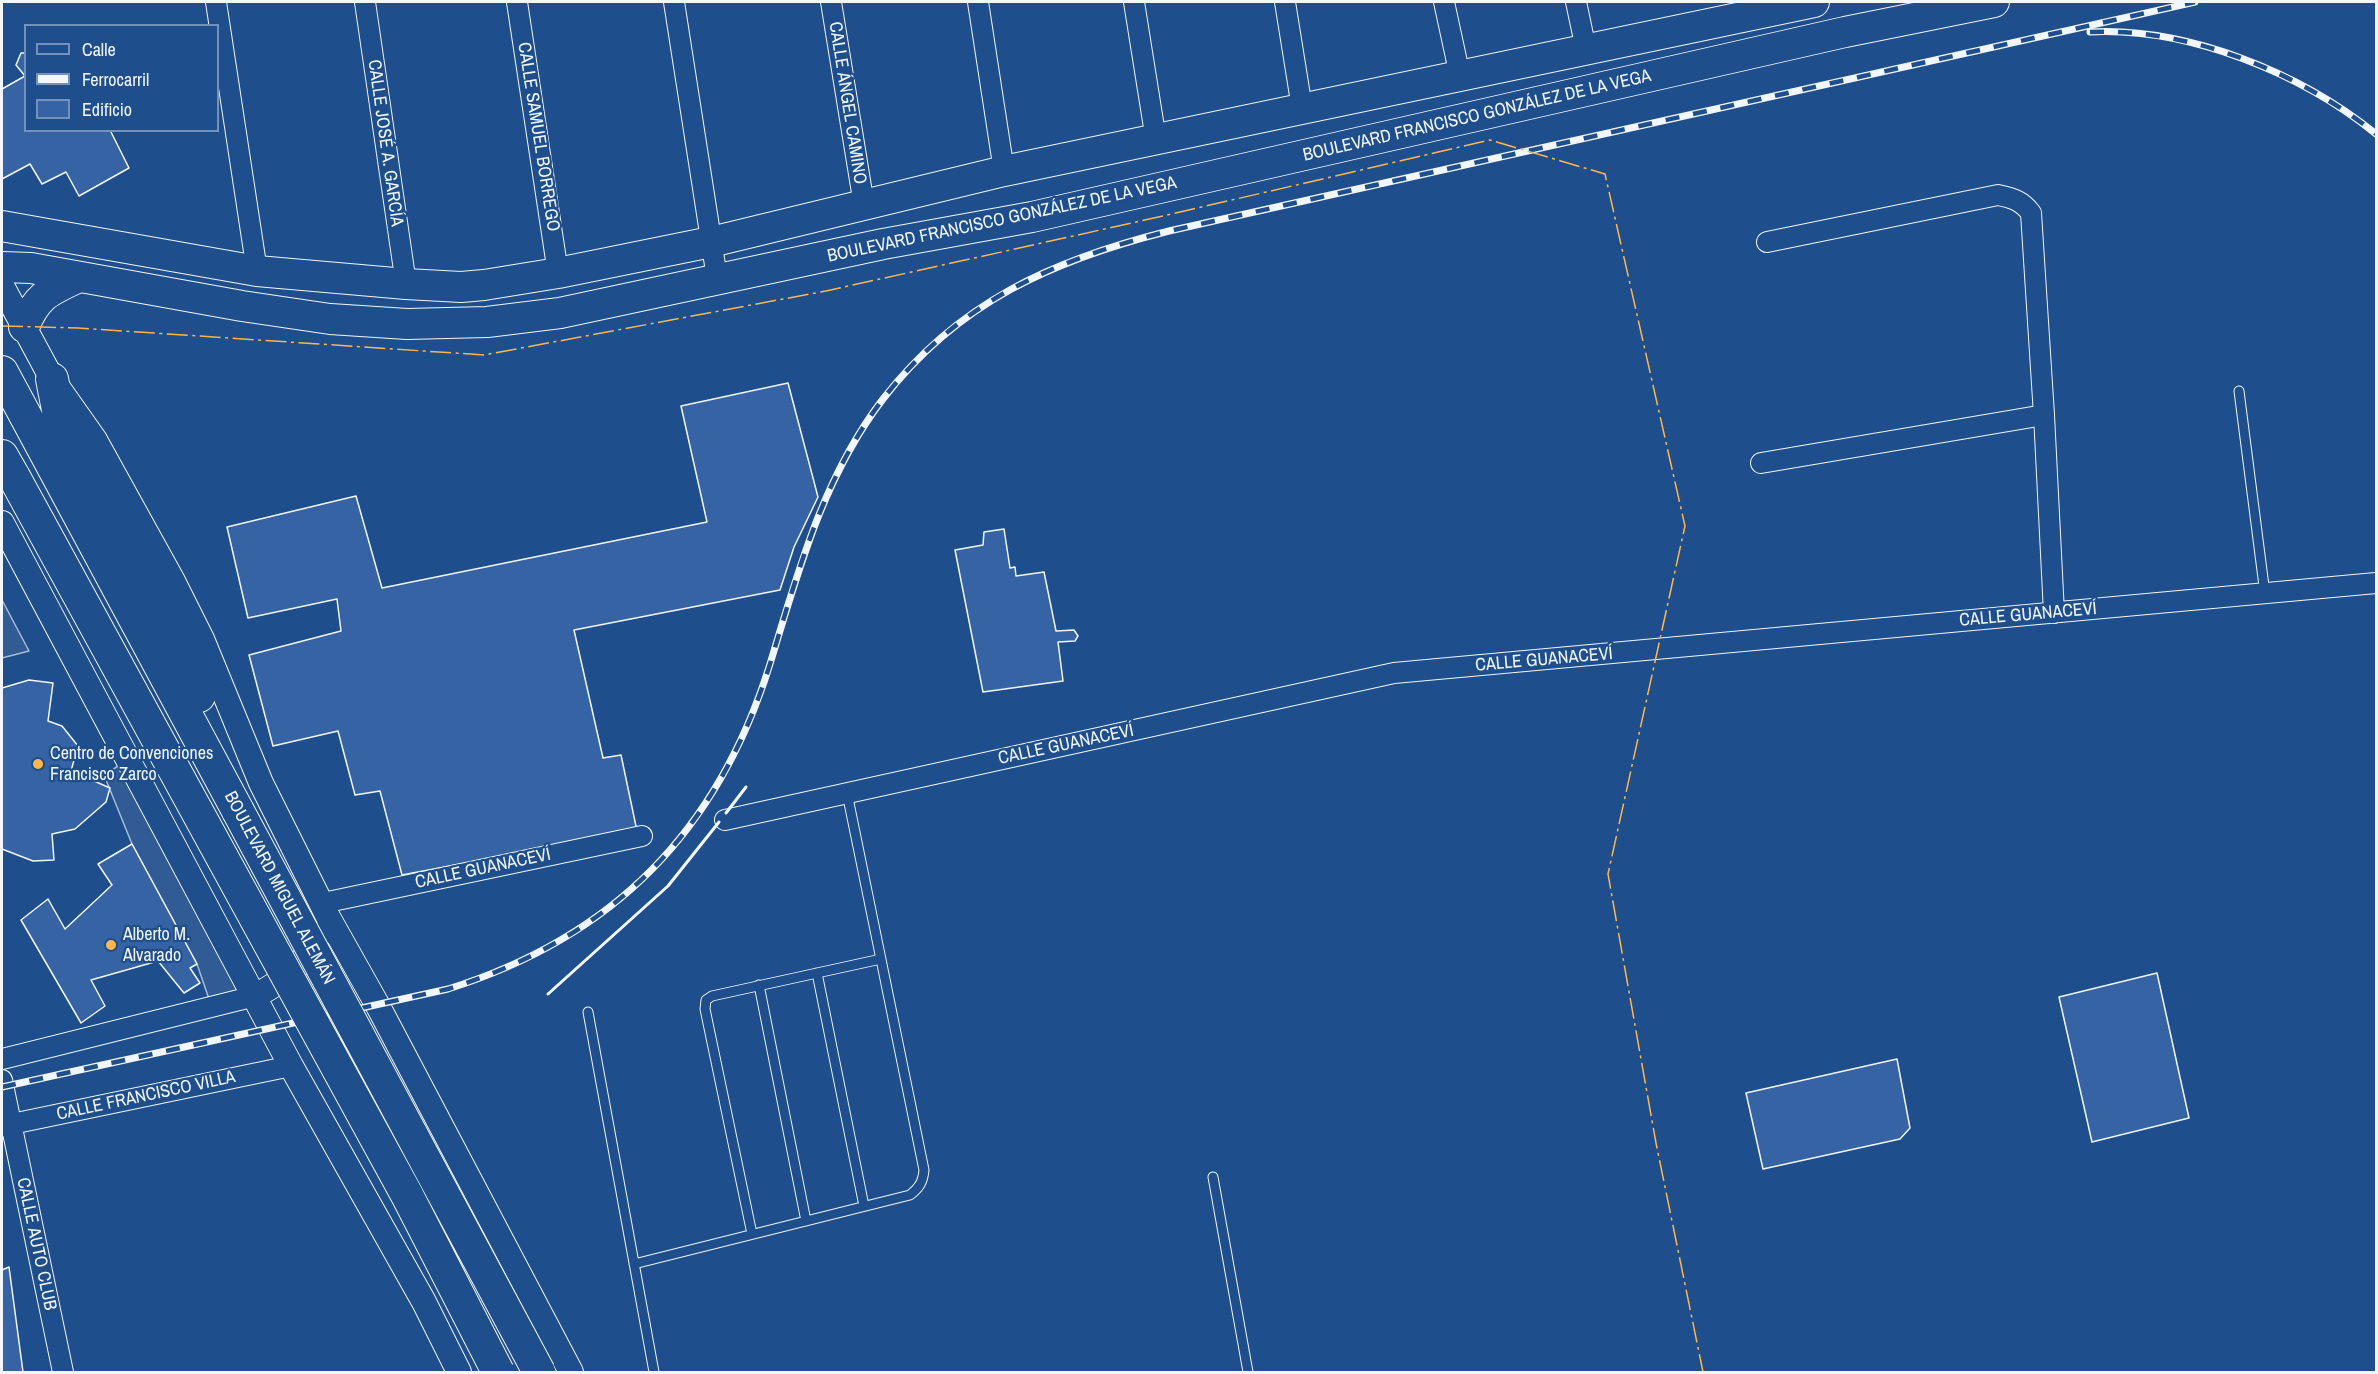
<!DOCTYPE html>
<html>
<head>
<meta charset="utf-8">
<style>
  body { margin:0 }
  #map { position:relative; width:2378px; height:1374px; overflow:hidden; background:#1f4e8c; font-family:"Archivo Narrow",sans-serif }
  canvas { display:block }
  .frame { position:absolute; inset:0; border:3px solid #f2f6ff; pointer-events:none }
  .legend { position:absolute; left:24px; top:24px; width:195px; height:108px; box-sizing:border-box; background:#1f4e8c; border:2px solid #7391ba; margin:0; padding:8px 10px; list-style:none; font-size:18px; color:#f2f6ff }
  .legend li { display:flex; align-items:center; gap:12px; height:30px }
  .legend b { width:30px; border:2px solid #7391ba }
</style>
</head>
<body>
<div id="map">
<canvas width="2378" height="1374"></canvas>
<div class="frame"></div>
<ul class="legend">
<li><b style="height:8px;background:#1f4e8c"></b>Calle</li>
<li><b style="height:8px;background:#f2f6ff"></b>Ferrocarril</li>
<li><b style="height:16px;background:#3563a3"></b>Edificio</li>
</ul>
</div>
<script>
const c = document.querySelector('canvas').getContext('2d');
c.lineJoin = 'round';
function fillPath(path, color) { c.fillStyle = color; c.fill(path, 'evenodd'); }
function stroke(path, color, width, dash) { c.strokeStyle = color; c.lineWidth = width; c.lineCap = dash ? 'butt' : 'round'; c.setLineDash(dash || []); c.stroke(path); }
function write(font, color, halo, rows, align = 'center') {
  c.font = font + ' "Archivo Narrow",sans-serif'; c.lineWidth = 4.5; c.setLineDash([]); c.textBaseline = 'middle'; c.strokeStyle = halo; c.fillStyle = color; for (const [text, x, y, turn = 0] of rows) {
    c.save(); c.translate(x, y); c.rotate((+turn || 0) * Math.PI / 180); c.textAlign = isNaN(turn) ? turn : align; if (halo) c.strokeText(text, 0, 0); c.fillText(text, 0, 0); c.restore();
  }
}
const built = new Path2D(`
  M 2,600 L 29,651 L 2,658 Z
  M 126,761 L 248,994 L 209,999 L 197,964 L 132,844 L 104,775 Z`);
fillPath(built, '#305b95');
stroke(built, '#a8bbd7', 1.5);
const building = new Path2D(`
  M 21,53 L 26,53 L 26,130 L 110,130 L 129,168 L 79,196 L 66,172 L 42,184 L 30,164 L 2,179 L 2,89 L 25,76 L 16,65 Z
  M 788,383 L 818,497 L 794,547 L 780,590 L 574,630 L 603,758 L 621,755 L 637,831 L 402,875 L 380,791 L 355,795 L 338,731 L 273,746 L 249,655 L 341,631 L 337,599 L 248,618 L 227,527 L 356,496 L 382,588 L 707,522 L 681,406 Z
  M 1004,529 L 1010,568 L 1015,567 L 1016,576 L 1044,572 L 1056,631 L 1074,630 L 1078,636 L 1075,641 L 1058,642 L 1063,681 L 983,692 L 955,550 L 983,545 L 984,532 Z
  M 29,680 L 53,683 L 48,721 L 62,726 L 78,746 L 71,771 L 110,788 L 106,802 L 75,829 L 52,834 L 54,860 L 33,861 L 2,849 L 2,688 Z
  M 132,844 L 197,964 L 190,968 L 200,983 L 184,993 L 158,961 L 91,980 L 105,1006 L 81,1023 L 21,920 L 48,899 L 65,929 L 112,885 L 98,864 Z
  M 2157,973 L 2189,1118 L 2092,1142 L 2059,997 Z
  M 1897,1059 L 1910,1128 L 1900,1139 L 1763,1169 L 1746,1093 Z
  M 9,1267 L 23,1372 L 2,1372 L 2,1270 Z`);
fillPath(building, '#3563a3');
stroke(building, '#f2f6ff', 1.5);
const service = new Path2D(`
  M 2239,391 L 2265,594
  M 817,973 L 864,1206
  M 759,985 L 806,1221
  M 588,1012 L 654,1372
  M 1213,1177 L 1248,1372
  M 752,1234 L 705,1009 L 706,1000 L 712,996 L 881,959
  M 634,1264 L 910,1195 C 919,1188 923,1182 924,1170 L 847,793`);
const minor = new Path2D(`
  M 216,2 L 257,271
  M 365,2 L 406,284
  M 517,2 L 558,273
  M 674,2 L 717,278
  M 831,2 L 864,205
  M 978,2 L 1004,171
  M 1134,2 L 1156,140
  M 1285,2 L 1302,108
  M 1444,2 L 1460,76
  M 1576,2 L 1586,49
  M 1767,242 L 1998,195 C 2013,198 2022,201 2031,213 L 2044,415 L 2054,613
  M 1761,463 L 2044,415
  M 725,820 L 1394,673 L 2376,583
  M 323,903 L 642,836
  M 2,1059 L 255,996
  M 2,1080 L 63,1372
  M 2,1126 L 291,1066`);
const tertiary = new Path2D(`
  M 2,286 L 52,379 L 95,440 L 173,581 L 202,639 L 261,783 L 328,917 L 378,1006 L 571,1372
  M 2,523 L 291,1066 L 424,1302 L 459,1372
  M 255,996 C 287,979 301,967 319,935`);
const primary = new Path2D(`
  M 2,226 L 257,271 L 406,284 L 461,287 L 484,285 L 558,273 L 711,242 L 1004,171 L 1814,2
  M 2,267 L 31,268 L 242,306 L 330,319 L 407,324 L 487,322 L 560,313 L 883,244 L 1032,217 L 1845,32 L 1994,2
  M 24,327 C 37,295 49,291 79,277`);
const trunk = new Path2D(`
  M 2,372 L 238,811
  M 52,379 L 59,415 L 157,606 L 199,696
  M 2,456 L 14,477`);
stroke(service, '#f2f6ff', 11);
stroke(minor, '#f2f6ff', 22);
stroke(tertiary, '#f2f6ff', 26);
stroke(primary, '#f2f6ff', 32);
stroke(trunk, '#f2f6ff', 34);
stroke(service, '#1f4e8c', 9);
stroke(minor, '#1f4e8c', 20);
stroke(tertiary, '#1f4e8c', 24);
stroke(primary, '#1f4e8c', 30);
stroke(trunk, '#1f4e8c', 32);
const rail = new Path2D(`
  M 2090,32 C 2188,27 2301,73 2376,134
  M 2,1087 L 448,989 C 614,937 718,831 770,664 C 798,572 823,477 883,399 C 958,302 1053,260 1169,231 L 2195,2`);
stroke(rail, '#f2f6ff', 7);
stroke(rail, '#1f4e8c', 4.5, [14]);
const trunkBridge = new Path2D(`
  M 14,477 L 407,1195 L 498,1372
  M 238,811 L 539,1372`);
stroke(trunkBridge, '#f2f6ff', 34, []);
stroke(trunkBridge, '#1f4e8c', 32);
stroke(new Path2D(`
  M 726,813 L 746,787
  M 548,994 L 668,886 L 719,822`), '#f2f6ff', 3);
stroke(new Path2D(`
  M 2,326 L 78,328 L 484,355 L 826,291 L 1163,216 L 1490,140 L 1605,174 L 1685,526 L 1608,874 L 1656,1143 L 1703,1372`), '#ffb74d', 1.5, [21, 4.5, 3, 4.5]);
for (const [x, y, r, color] of [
  [38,764,6,"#ffb74d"],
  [111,945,6,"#ffb74d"]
]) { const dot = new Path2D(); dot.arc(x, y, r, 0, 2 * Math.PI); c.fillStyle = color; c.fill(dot); stroke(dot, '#1f4e8c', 2); }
write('18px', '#f2f6ff', '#1f4e8c', [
  ["CALLE ÁNGEL CAMINO",847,103,81],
  ["BOULEVARD FRANCISCO GONZÁLEZ DE LA VEGA",1477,116,-13],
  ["CALLE SAMUEL BORREGO",538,137,81],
  ["CALLE JOSÉ A. GARCÍA",385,143,82],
  ["BOULEVARD FRANCISCO GONZÁLEZ DE LA VEGA",1002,220,-12],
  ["CALLE GUANACEVÍ",2028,615,-5],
  ["CALLE GUANACEVÍ",1544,660,-5],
  ["CALLE GUANACEVÍ",1066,745,-12],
  ["CALLE GUANACEVÍ",483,869,-12],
  ["BOULEVARD MIGUEL ALEMÁN",279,888,62],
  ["CALLE FRANCISCO VILLA",146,1096,-12],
  ["CALLE AUTO CLUB",36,1244,78]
]);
write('18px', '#f2f6ff', '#1f4e8c', [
  ["Centro de Convenciones",50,754],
  ["Francisco Zarco",50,775],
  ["Alberto M.",123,935],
  ["Alvarado",123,956]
], 'left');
</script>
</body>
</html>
